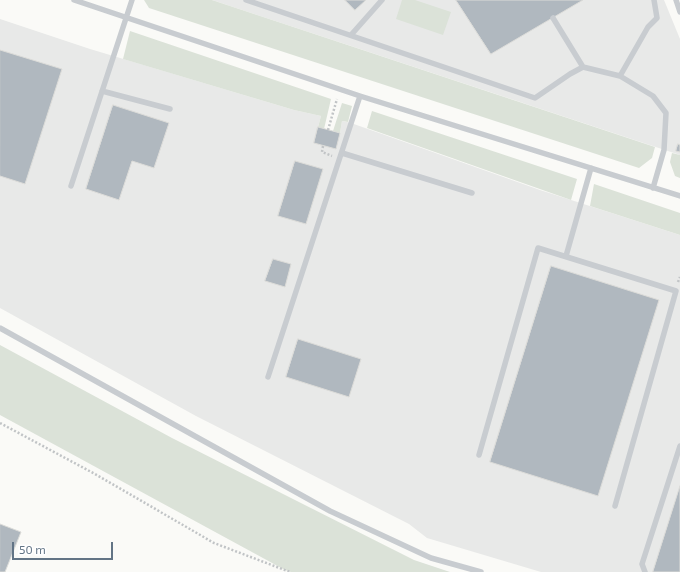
<!DOCTYPE html>
<html>
<head>
<meta charset="utf-8">
<style>
  body { margin:0 }
  #map { position:relative; width:680px; height:572px; overflow:hidden; background:#fafaf7; font-family:"Exo 2",sans-serif }
  canvas { display:block }
  .scale { position:absolute; left:12px; top:542px; width:101px; height:18px; box-sizing:border-box; border:2px solid #627485; border-top:0; padding-left:5px; font-size:12px; line-height:14px; white-space:nowrap; color:#627485; -webkit-text-stroke:3px #fff; paint-order:stroke }
</style>
</head>
<body>
<div id="map">
<canvas width="680" height="572"></canvas>
<div class="scale">50 m</div>
</div>
<script>
const c = document.querySelector('canvas').getContext('2d');
c.lineJoin = 'round';
function fillPath(path, color) { c.fillStyle = color; c.fill(path, 'evenodd'); }
function stroke(path, color, width, dash) { c.strokeStyle = color; c.lineWidth = width; c.lineCap = dash ? 'butt' : 'round'; c.setLineDash(dash || []); c.stroke(path); }
fillPath(new Path2D(`
  M 212,0 L 664,0 L 680,39 L 680,155 Z
  M 0,19 L 90,49 L 294,110 L 321,116 L 318,127 L 340,133 L 342,121 L 351,123 L 540,190 L 680,235 L 680,572 L 541,572 L 427,538 L 409,524 L 196,416 L 0,308 Z`), '#e8e9e8');
fillPath(new Path2D(`
  M 144,0 L 212,0 L 655,147 L 652,158 L 639,168 L 149,8 Z
  M 402,0 L 415,0 L 451,12 L 443,35 L 396,19 Z
  M 130,31 L 331,99 L 324,129 L 318,127 L 321,116 L 294,110 L 123,59 Z
  M 342,103 L 352,106 L 348,122 L 342,121 L 340,133 L 333,131 Z
  M 372,111 L 577,179 L 571,200 L 367,128 Z
  M 672,153 L 680,155 L 680,178 L 675,176 L 670,162 Z
  M 594,184 L 680,213 L 680,235 L 590,206 Z
  M 0,345 L 172,438 L 414,560 L 450,572 L 291,572 L 285,570 L 0,415 Z`), '#dbe2d8');
const building = new Path2D(`
  M 345,0 L 366,0 L 355,10 Z
  M 456,0 L 583,0 L 491,54 Z
  M 0,50 L 62,69 L 25,184 L 0,176 Z
  M 113,105 L 169,123 L 154,168 L 132,161 L 119,200 L 86,189 Z
  M 318,127 L 340,133 L 336,149 L 314,143 Z
  M 678,144 L 680,145 L 680,152 L 676,151 Z
  M 295,161 L 323,169 L 306,224 L 278,216 Z
  M 273,259 L 291,264 L 285,287 L 265,281 Z
  M 551,266 L 659,300 L 598,496 L 490,462 Z
  M 298,339 L 361,359 L 349,397 L 286,377 Z
  M 680,486 L 680,572 L 653,572 Z
  M 0,524 L 21,532 L 5,572 L 0,572 Z`);
fillPath(building, '#b0b8bf');
stroke(building, '#dcdcd9', 1);
stroke(new Path2D(`
  M 328,130 L 337,99
  M 323,146 L 322,152 L 332,156
  M 678,282 L 680,277
  M 0,423 L 95,474 L 214,543 L 290,572`), '#c1c4c6', 2.5, [2, 2]);
stroke(new Path2D(`
  M 74,0 L 360,96 L 680,196
  M 246,0 L 535,98 L 570,74 L 583,67 L 620,76 L 653,96 L 666,113 L 664,150 L 653,188
  M 676,0 L 680,12
  M 553,18 L 583,67
  M 351,35 L 382,0
  M 620,76 L 648,27 L 657,18 L 654,0
  M 102,91 L 170,109
  M 342,153 L 472,193
  M 71,186 L 132,0
  M 566,256 L 591,168
  M 0,328 L 330,511 L 431,558 L 481,572
  M 268,377 L 360,96
  M 479,455 L 538,248 L 676,291 L 615,506
  M 645,572 L 642,564 L 680,446`), '#c8ccd0', 5.5);
</script>
</body>
</html>
